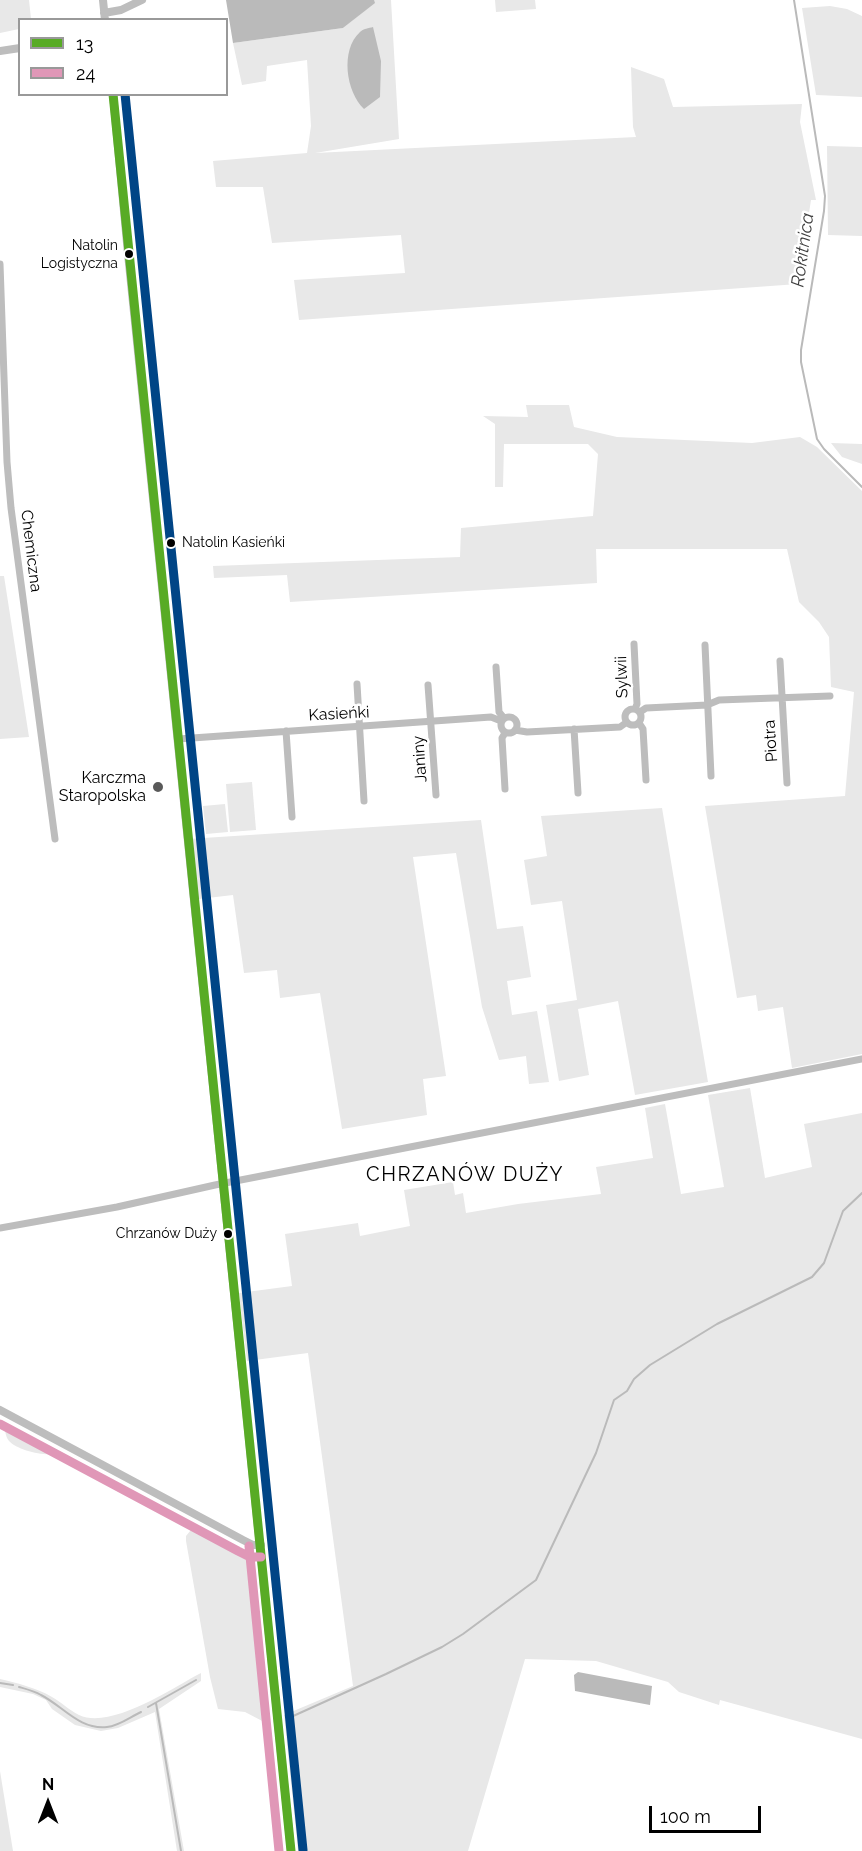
<!DOCTYPE html>
<html>
<head>
<meta charset="utf-8">
<style>
  body { margin:0 }
  #map { position:relative; width:862px; height:1851px; overflow:hidden; background:#fff; font-family:Raleway,sans-serif }
  canvas { display:block }
  .legend { position:absolute; left:18px; top:18px; width:210px; height:78px; box-sizing:border-box; background:#fff; border:2px solid #999; margin:0; padding:8px 10px; list-style:none; font-size:18px; color:#000 }
  .legend li { display:flex; align-items:center; gap:12px; height:30px }
  .legend b { width:30px; border:2px solid #999 }
  .north { position:absolute; left:18px; top:1773px; width:60px; height:60px; -webkit-text-stroke:4px #fff; paint-order:stroke; rotate:0deg; font-size:16px; font-weight:700; line-height:24px; text-align:center; color:#000 }
  .north::after { content:''; display:block; margin:auto; width:21px; height:27px; background:#000; clip-path:polygon(50% 0,100% 100%,50% 72%,0 100%) }
  .scale { position:absolute; left:649px; top:1806px; width:112px; height:27px; box-sizing:border-box; border:3px solid #000; border-top:0; padding-left:8px; font-size:18px; line-height:21px; white-space:nowrap; color:#000; -webkit-text-stroke:4px #fff; paint-order:stroke }
</style>
</head>
<body>
<div id="map">
<canvas width="862" height="1851"></canvas>
<ul class="legend">
<li><b style="height:8px;background:#58ab25"></b>13</li>
<li><b style="height:8px;background:#e097b7"></b>24</li>
</ul>
<div class="north">N</div>
<div class="scale">100 m</div>
</div>
<script>
const c = document.querySelector('canvas').getContext('2d');
c.lineJoin = 'round';
function fillPath(path, color) { c.fillStyle = color; c.fill(path, 'evenodd'); }
function stroke(path, color, width, dash) { c.strokeStyle = color; c.lineWidth = width; c.lineCap = dash ? 'butt' : 'round'; c.setLineDash(dash || []); c.stroke(path); }
function write(font, color, halo, rows, align = 'center') {
  c.font = font + ' Raleway,sans-serif'; c.lineWidth = 5; c.setLineDash([]); c.textBaseline = 'middle'; c.strokeStyle = halo; c.fillStyle = color; for (const [text, x, y, turn = 0] of rows) {
    c.save(); c.translate(x, y); c.rotate((+turn || 0) * Math.PI / 180); c.textAlign = isNaN(turn) ? turn : align; if (halo) c.strokeText(text, 0, 0); c.fillText(text, 0, 0); c.restore();
  }
}
fillPath(new Path2D(`
  M 0,0 L 29,0 L 31,19 L 20,20 L 19,29 L 0,33 Z
  M 374,0 L 391,0 L 399,139 L 315,153 L 636,137 L 633,127 L 631,67 L 664,79 L 673,107 L 802,104 L 800,122 L 816,200 L 811,200 L 798,284 L 299,320 L 294,280 L 405,273 L 401,235 L 272,243 L 263,187 L 216,187 L 213,161 L 307,153 L 311,126 L 307,60 L 267,66 L 266,81 L 242,85 L 233,43 L 343,28 L 374,3 Z
  M 495,0 L 535,0 L 536,9 L 496,12 Z
  M 830,6 L 847,9 L 862,16 L 862,97 L 816,95 L 802,8 Z
  M 827,146 L 862,147 L 862,236 L 828,235 Z
  M 526,405 L 569,405 L 574,427 L 617,437 L 752,443 L 800,437 L 817,447 L 862,491 L 862,1054 L 792,1068 L 783,1007 L 758,1011 L 756,995 L 737,998 L 705,806 L 845,796 L 854,692 L 831,687 L 829,637 L 819,622 L 799,602 L 787,549 L 596,549 L 597,583 L 290,602 L 287,575 L 214,578 L 213,566 L 460,557 L 461,528 L 593,516 L 598,454 L 588,444 L 504,444 L 503,487 L 495,487 L 495,424 L 483,416 L 528,417 Z
  M 831,443 L 862,444 L 862,464 L 842,457 Z
  M 0,576 L 4,576 L 29,737 L 0,739 Z
  M 252,782 L 256,830 L 230,832 L 226,784 Z
  M 225,804 L 228,832 L 206,834 L 203,806 Z
  M 662,808 L 708,1082 L 635,1095 L 618,1001 L 578,1009 L 589,1075 L 559,1081 L 546,1005 L 577,1000 L 562,901 L 531,905 L 524,860 L 547,856 L 541,816 Z
  M 481,820 L 497,929 L 523,926 L 531,977 L 507,981 L 512,1015 L 537,1011 L 549,1082 L 529,1084 L 526,1056 L 499,1060 L 482,1007 L 456,853 L 413,857 L 446,1076 L 423,1079 L 427,1115 L 342,1129 L 320,993 L 280,998 L 277,970 L 244,973 L 233,895 L 199,899 L 194,897 L 188,839 Z
  M 750,1088 L 765,1178 L 812,1167 L 804,1124 L 862,1113 L 862,1739 L 720,1700 L 719,1705 L 679,1692 L 668,1682 L 596,1661 L 525,1659 L 468,1851 L 298,1851 L 284,1715 L 353,1686 L 308,1353 L 247,1361 L 239,1293 L 292,1286 L 285,1234 L 358,1223 L 360,1236 L 410,1226 L 404,1190 L 453,1182 L 455,1195 L 463,1193 L 466,1213 L 518,1204 L 601,1194 L 596,1167 L 653,1158 L 645,1108 L 665,1104 L 681,1194 L 724,1187 L 708,1095 Z
  M 4,1422 L 61,1452 C 50,1458 18,1451 9,1441 C 5,1436 5,1429 4,1422 Z
  M 195,1525 L 251,1555 L 268,1724 L 245,1712 L 218,1709 L 210,1677 L 186,1541 L 186,1536 Z
  M 201,1673 L 201,1681 L 159,1709 L 184,1851 L 177,1851 L 155,1712 L 118,1728 L 101,1731 L 75,1725 L 52,1709 L 46,1700 L 33,1694 L 0,1687 L 0,1679 C 17,1683 37,1688 52,1697 C 61,1702 69,1710 79,1715 C 111,1730 172,1688 201,1673 Z
  M 0,1771 L 13,1851 L 0,1851 Z`), '#e8e8e8');
fillPath(new Path2D(`
  M 226,0 L 374,0 L 375,3 L 343,28 L 233,43 Z
  M 373,27 L 381,61 L 380,97 L 364,109 C 346,92 340,50 360,32 C 363,29 369,28 373,27 Z
  M 578,1672 L 652,1686 L 650,1705 L 575,1691 L 574,1675 Z`), '#bababa');
stroke(new Path2D(`
  M 794,0 L 825,196 L 824,211 L 801,350 L 801,362 L 817,439 L 824,449 L 862,487
  M 0,1683 L 13,1685
  M 19,1687 C 26,1689 34,1691 41,1695 C 63,1706 79,1730 107,1727 C 119,1726 130,1717 141,1712
  M 156,1703 L 181,1851
  M 148,1707 L 196,1680
  M 291,1717 L 386,1674 L 442,1647 L 463,1634 L 536,1580 L 596,1453 L 614,1400 L 627,1391 L 634,1379 L 650,1365 L 717,1324 L 812,1277 L 824,1263 L 843,1211 L 862,1193`), '#bababa', 2);
stroke(new Path2D(`
  M 0,264 L 7,462 L 11,508 L 55,839
  M 634,644 L 637,704 L 635,709
  M 705,645 L 711,776
  M 780,661 L 787,783
  M 496,667 L 499,712 L 504,718
  M 357,684 L 364,801
  M 428,685 L 436,795
  M625 717a8 8 0 1 1 16 0a8 8 0 1 1-16 0Z
  M 640,712 L 646,708 L 707,705 L 719,700 L 830,696
  M501 725a8 8 0 1 1 16 0a8 8 0 1 1-16 0Z
  M 639,723 L 643,729 L 646,780
  M 574,729 L 578,793
  M 515,730 L 527,732 L 620,727 L 627,722
  M 286,731 L 292,817
  M 178,739 L 491,717 L 501,721
  M 505,789 L 502,738 L 505,733
  M 0,1228 L 117,1207 L 215,1185 L 862,1059`), '#bdbdbd', 7);
stroke(new Path2D(`
  M 103,0 L 105,20
  M 104,13 L 121,10 L 142,0
  M 0,51 L 20,48
  M 113,94 L 128,254 L 291,1851
  M 0,1410 L 243,1540 L 253,1545 L 261,1545`), '#bdbdbd', 8);
stroke(new Path2D(`
  M 113,94 L 291,1851`), '#58ab25', 9);
stroke(new Path2D(`
  M 0,1424 L 238,1551 L 250,1557 L 261,1557
  M 249,1546 L 279,1851`), '#e097b7', 9);
stroke(new Path2D(`
  M 125,94 L 303,1850`), '#004586', 9);
for (const [x, y, r, color] of [
  [129,254,5,"#000"],
  [171,543,5,"#000"],
  [158,787,6,"#595959"],
  [228,1234,5,"#000"]
]) { const dot = new Path2D(); dot.arc(x, y, r, 0, 2 * Math.PI); c.fillStyle = color; c.fill(dot); stroke(dot, '#fff', 2); }
write('14px', '#000', '#fff', [
  ["Natolin",118,246],
  ["Logistyczna",118,264],
  ["Natolin Kasieńki",182,543,"left"],
  ["Chrzanów Duży",217,1234]
], 'right');
write('16px', '#000', '#fff', [
  ["Chemiczna",31,551,83],
  ["Sylwii",622,677,-92],
  ["Kasieńki",339,714,-3],
  ["Piotra",771,741,-94],
  ["Janiny",420,759,-94]
]);
write('16px', '#000', '#fff', [
  ["Karczma",146,778],
  ["Staropolska",146,796]
], 'right');
write('italic 18px', '#3d3d3d', '#fff', [
  ["Rokitnica",803,250,-82]
]);
c.letterSpacing = '1.5px';
write('20px', '#000', '#fff', [
  ["CHRZANÓW DUŻY",465,1175]
]);
c.letterSpacing = '0px';
</script>
</body>
</html>
